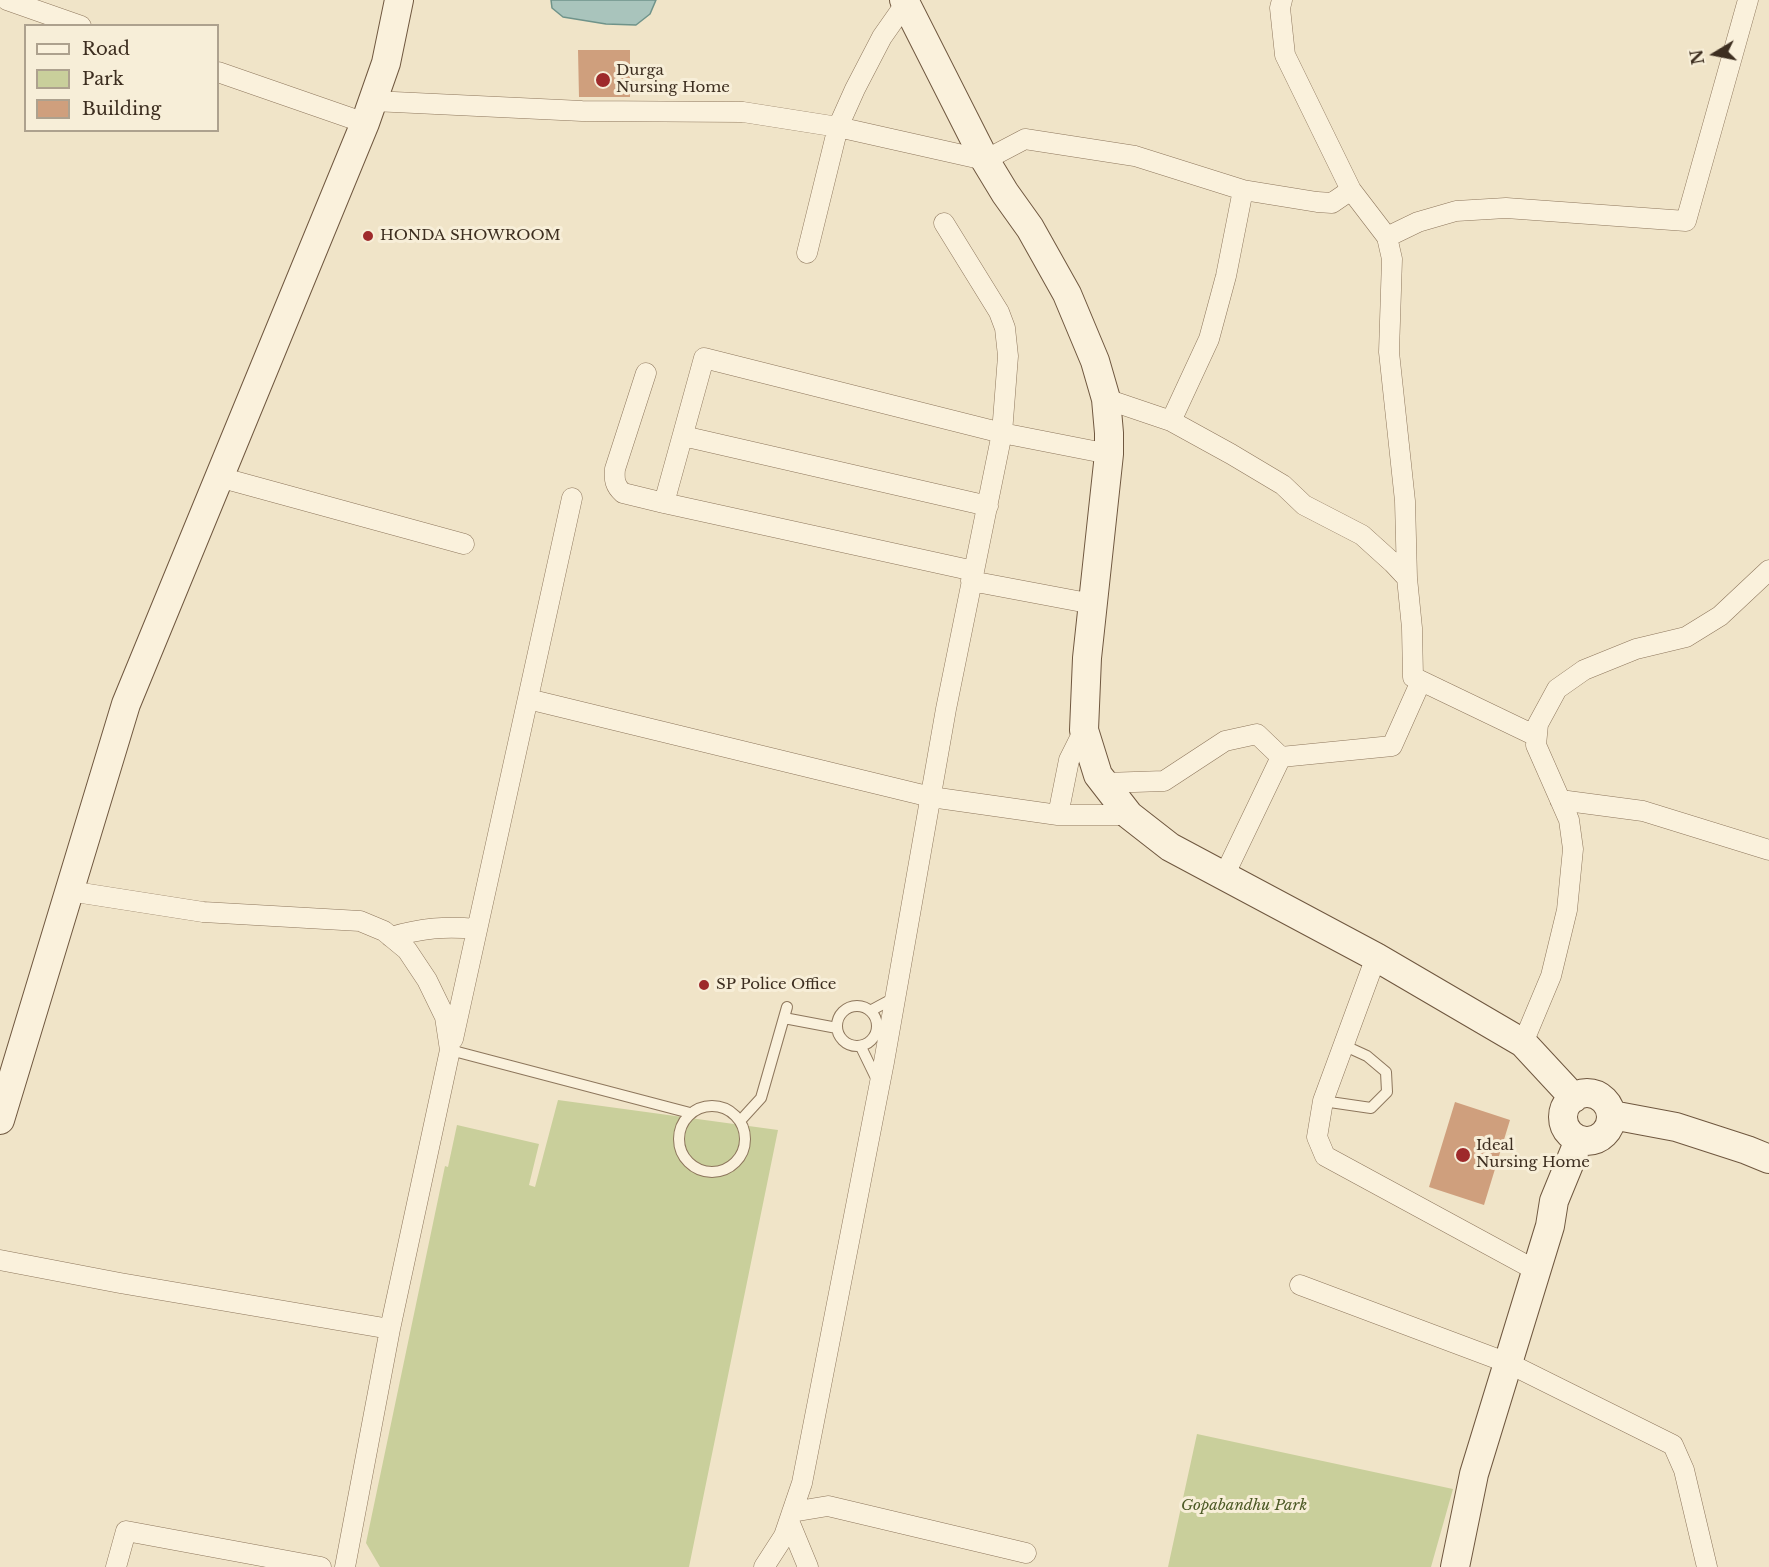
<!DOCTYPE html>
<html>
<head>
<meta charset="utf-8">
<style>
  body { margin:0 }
  #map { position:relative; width:1769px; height:1567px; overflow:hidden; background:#f0e4c8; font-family:"Libre Baskerville",serif }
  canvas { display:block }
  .legend { position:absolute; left:24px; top:24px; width:195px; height:108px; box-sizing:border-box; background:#f7eed8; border:2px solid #ada18e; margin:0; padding:8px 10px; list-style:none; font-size:18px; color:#3d2e20 }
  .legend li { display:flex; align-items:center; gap:12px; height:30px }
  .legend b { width:30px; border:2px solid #ada18e }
  .north { position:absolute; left:1685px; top:24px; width:60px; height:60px; -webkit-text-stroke:4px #f7eed8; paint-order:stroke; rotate:260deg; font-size:16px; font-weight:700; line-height:24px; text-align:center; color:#3d2e20 }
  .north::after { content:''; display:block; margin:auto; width:21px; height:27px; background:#3d2e20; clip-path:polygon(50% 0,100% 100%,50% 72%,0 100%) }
</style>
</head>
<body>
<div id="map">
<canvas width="1769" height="1567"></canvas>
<ul class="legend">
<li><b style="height:8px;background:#faf1dc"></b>Road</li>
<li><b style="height:16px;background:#c9cf9b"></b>Park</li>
<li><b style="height:16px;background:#cf9f7d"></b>Building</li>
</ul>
<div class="north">N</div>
</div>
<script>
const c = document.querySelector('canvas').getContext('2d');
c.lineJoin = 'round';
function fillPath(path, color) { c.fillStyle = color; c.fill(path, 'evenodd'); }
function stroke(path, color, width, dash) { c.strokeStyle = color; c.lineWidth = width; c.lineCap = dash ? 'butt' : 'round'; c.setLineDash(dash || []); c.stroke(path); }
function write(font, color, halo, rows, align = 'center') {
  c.font = font + ' "Libre Baskerville",serif'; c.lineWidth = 6; c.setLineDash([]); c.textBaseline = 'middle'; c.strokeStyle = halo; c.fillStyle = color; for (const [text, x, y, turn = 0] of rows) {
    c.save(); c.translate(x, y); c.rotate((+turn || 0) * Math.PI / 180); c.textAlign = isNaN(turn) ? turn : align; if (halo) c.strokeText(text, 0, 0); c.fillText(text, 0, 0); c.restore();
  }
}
fillPath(new Path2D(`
  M 558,1100 L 778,1130 L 689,1567 L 380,1567 L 366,1543 L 445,1166 L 448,1167 L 457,1125 L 539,1144 L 529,1185 L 535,1187 Z
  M 1197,1434 L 1453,1489 L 1431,1567 L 1168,1567 Z`), '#c9cf9b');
const water = new Path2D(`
  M 551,0 L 656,0 L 650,14 L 636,25 L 606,24 L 563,17 L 552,8 Z`);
fillPath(water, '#a9c4bc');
stroke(water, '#6f938a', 1.5);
fillPath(new Path2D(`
  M 578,50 L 630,50 L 630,97 L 579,97 Z
  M 1455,1102 L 1510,1120 L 1484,1205 L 1429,1187 Z`), '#cf9f7d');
const lane = new Path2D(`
  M837 1026a20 20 0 1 1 40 0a20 20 0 1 1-40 0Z
  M 870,1011 L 896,997
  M 784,1018 L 837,1028
  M 861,1047 L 878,1082
  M 450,1050 L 690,1113
  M 1323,1101 L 1371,1108 L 1387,1092 L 1386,1072 L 1367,1056 L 1343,1045
  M679 1139a33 33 0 1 1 66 0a33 33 0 1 1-66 0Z
  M 740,1121 L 761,1098 L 787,1007`);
const street = new Path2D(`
  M 7,0 L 81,26
  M 1282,0 L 1280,8 L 1285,55 L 1351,190 L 1387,237 L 1392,259 L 1389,352 L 1405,501 L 1407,578
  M 218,72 L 365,123
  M 373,101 L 582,111 L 743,112 L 838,127 L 985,160 L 1025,139 L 1135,156 L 1243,190 L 1317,202 L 1332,203 L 1351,190
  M 1387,237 L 1418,222 L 1456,211 L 1506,208 L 1686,221 L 1748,0
  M 807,253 L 838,127 L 855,89 L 882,37 L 908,0
  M 646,373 L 615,469 C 614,480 615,486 623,493 L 664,503 L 974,571
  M 1106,399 L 1171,421 L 1231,454 L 1283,485 L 1304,505 L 1362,535 L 1393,563 L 1407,578 L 1412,628 L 1413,677 L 1536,736
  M 1171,421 L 1209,339 L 1226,276 L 1243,190
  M 683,436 L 988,506
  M 219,477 L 464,544
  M 664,503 L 704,358 L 1002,433 L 1008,356 L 1005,328 L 999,312 L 944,223
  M 971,581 L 1093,604
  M 528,699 L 931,797 L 1058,815 L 1129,815
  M 1105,783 L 1164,781 L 1225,741 L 1257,734 L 1281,757
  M 1560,800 L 1643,811 L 1769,850
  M 1058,815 L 1069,760 L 1084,730
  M 1224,876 L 1281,757 L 1392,746 L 1421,681
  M 69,891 L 203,912 L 360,921 L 384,931 L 407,950 L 427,980 L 445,1017 L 450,1050 L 390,1329 L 345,1567
  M 391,937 C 422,928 445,926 477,929
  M 1376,957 L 1323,1101 L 1317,1137 L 1325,1156 L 1537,1271
  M 453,1039 L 572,498
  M 1523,1043 L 1551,976 L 1567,910 L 1573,849 L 1569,820 L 1536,745 L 1538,724 L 1557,689 L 1584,670 L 1636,649 L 1686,637 L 1720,616 L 1769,570
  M 0,1260 L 120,1283 L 390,1329
  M 1300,1285 L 1508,1363 L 1673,1445 L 1684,1470 L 1707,1567
  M 792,1512 L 828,1506 L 1026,1553
  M 789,1521 L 808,1567
  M 116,1567 L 126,1531 L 321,1567
  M 764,1567 L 784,1536 L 802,1483 L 884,1062 L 946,709 L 1002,433 L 1109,454`);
const secondary = new Path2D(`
  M 904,0 L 985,160 L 1005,193 L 1030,228 L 1067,294 L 1095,361 L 1106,399 L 1109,433 L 1109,454 L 1087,658 L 1084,730 L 1098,775 L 1129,815 L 1170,847 L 1376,957 L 1523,1043 L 1574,1098
  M1563 1117a24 24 0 1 1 48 0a24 24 0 1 1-48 0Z
  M 1612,1115 L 1676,1127 L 1747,1150 L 1769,1159
  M 0,1120 L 126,704 L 365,123 L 386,63 L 399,0
  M 1455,1567 L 1474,1474 L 1550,1226 L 1554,1201 L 1579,1140`);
stroke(lane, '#8d765c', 12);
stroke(street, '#8d765c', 21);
stroke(secondary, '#6f573f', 30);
stroke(lane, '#faf1dc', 10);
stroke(street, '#faf1dc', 20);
stroke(secondary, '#faf1dc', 28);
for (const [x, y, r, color] of [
  [603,80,8,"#9e2a2b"],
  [368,236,6,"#9e2a2b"],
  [704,985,6,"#9e2a2b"],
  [1463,1155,8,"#9e2a2b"]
]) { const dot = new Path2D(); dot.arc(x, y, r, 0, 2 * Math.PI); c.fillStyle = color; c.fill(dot); stroke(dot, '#f7eed8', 2); }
write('15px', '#3d2e20', '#f7eed8', [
  ["Durga",616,71],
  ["Nursing Home",616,88],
  ["HONDA SHOWROOM",380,236],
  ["SP Police Office",716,985],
  ["Ideal",1476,1146],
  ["Nursing Home",1476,1163]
], 'left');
write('italic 15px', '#4d5a26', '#f7eed8', [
  ["Gopabandhu Park",1244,1506]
]);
</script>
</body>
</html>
